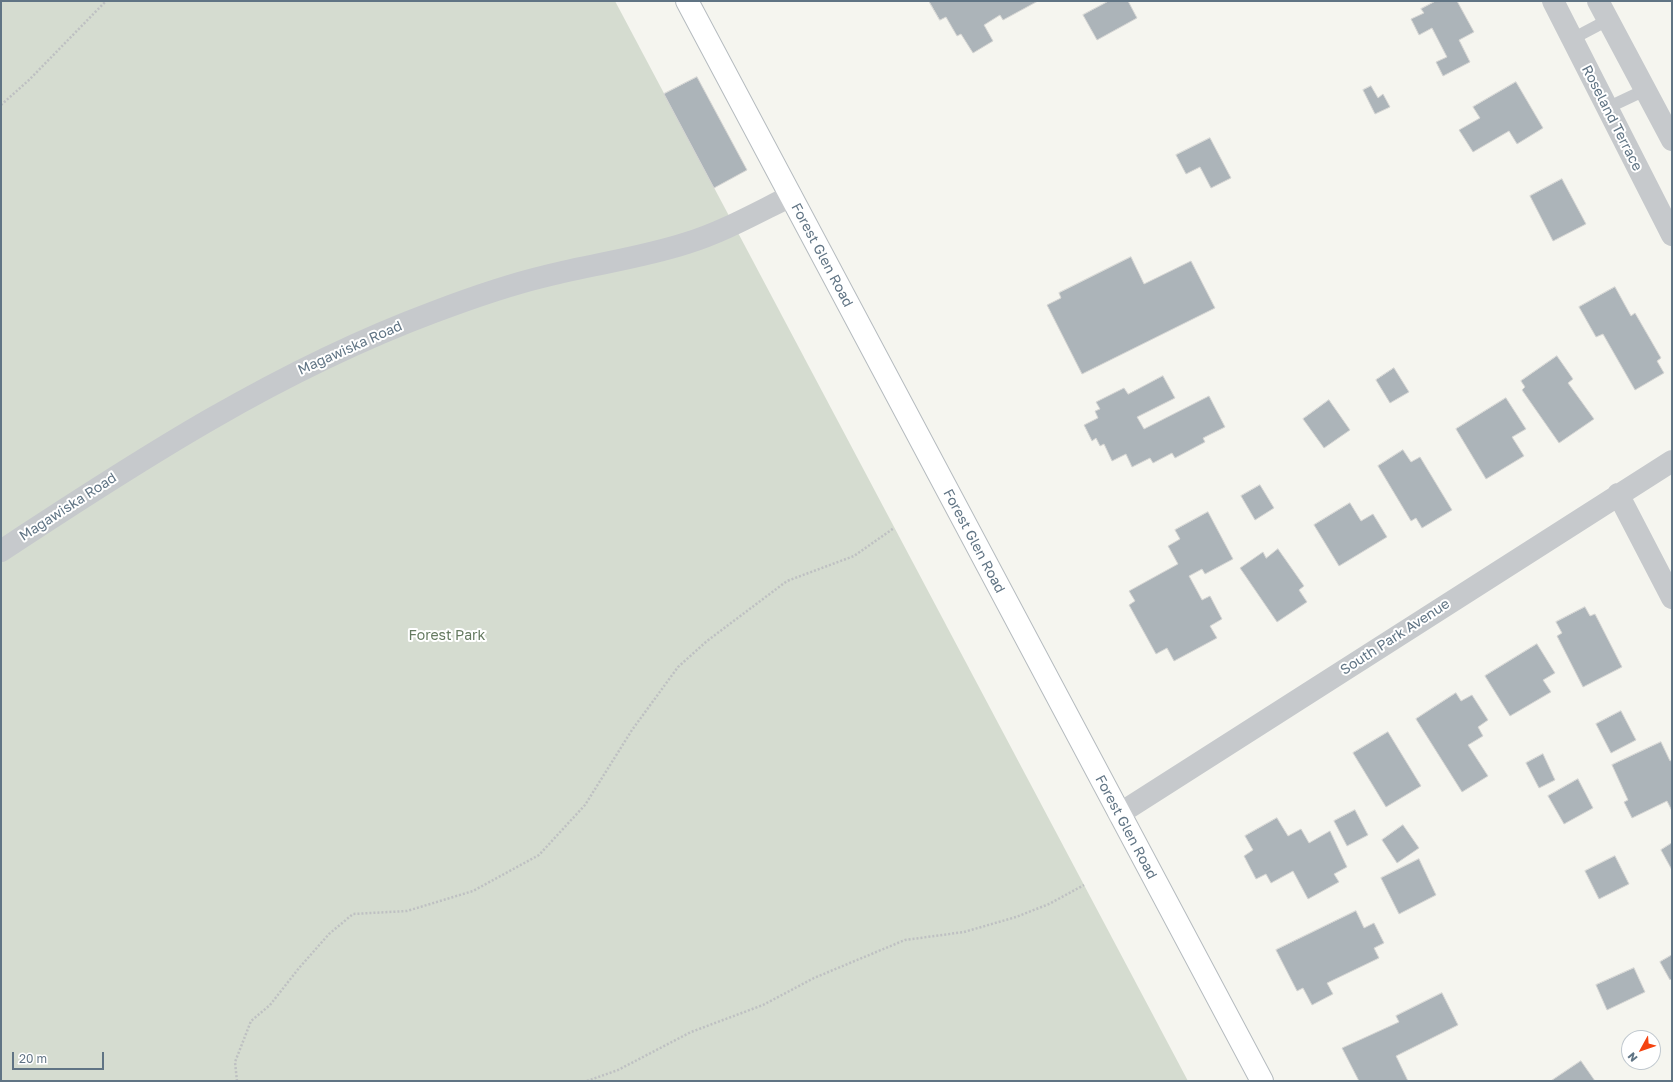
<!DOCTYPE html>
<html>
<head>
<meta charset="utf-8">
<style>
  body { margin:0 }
  #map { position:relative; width:1673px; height:1082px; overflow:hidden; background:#f5f5ef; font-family:"Golos Text",sans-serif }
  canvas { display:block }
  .frame { position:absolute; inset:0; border:2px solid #607484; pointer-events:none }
  .north { position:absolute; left:1621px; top:1030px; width:40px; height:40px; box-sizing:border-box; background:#fff; border:1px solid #bfc7ce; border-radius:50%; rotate:230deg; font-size:11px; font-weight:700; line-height:16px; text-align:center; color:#607484 }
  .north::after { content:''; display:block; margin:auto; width:14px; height:18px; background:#f44310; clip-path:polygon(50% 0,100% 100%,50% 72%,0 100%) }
  .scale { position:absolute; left:12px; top:1052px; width:92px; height:18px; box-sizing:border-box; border:2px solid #607484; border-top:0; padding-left:5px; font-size:12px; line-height:14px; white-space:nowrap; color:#607484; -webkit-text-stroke:3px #fff; paint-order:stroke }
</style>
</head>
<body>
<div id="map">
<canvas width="1673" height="1082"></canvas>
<div class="frame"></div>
<div class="north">N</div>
<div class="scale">20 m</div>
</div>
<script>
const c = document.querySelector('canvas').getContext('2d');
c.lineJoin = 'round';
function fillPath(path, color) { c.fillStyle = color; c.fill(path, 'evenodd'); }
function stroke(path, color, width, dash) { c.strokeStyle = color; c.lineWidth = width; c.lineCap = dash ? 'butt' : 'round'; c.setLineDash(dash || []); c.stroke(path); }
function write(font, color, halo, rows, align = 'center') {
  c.font = font + ' "Golos Text",sans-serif'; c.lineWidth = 4; c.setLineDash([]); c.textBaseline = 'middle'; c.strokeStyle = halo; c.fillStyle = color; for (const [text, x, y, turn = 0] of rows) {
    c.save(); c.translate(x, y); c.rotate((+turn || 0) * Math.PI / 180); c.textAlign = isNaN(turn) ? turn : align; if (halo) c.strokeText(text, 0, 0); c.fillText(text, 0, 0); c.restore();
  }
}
fillPath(new Path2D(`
  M 1,1 L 615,1 L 1188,1081 L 1,1081 Z`), '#d5dcd0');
const building = new Path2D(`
  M 929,1 L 1038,1 L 1003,20 L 1000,15 L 984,25 L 993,41 L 973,53 L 961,34 L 957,36 L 946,17 L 940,20 Z
  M 1109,1 L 1128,1 L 1137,18 L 1097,40 L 1083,15 Z
  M 1436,1 L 1457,1 L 1474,32 L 1459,40 L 1470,62 L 1443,76 L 1436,62 L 1447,57 L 1432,28 L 1419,35 L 1411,19 L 1424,13 L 1421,9 Z
  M 697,77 L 747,170 L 714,188 L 664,94 Z
  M 1516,82 L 1543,128 L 1517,144 L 1509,131 L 1473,152 L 1459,130 L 1480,118 L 1473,107 Z
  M 1371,86 L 1378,98 L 1383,94 L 1390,107 L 1375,114 L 1363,90 Z
  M 1210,138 L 1231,178 L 1211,188 L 1200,167 L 1186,174 L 1176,155 Z
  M 1562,179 L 1586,224 L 1553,241 L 1530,196 Z
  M 1131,257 L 1144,284 L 1191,261 L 1215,308 L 1082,374 L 1047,305 L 1061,298 L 1059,293 Z
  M 1615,287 L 1631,316 L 1635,313 L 1661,358 L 1657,361 L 1664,373 L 1635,390 L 1603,334 L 1596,337 L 1579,307 Z
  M 1557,356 L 1573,379 L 1568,383 L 1594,419 L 1559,443 L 1522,390 L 1525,387 L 1521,381 Z
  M 1394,368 L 1409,392 L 1390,403 L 1376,380 Z
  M 1163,376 L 1175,398 L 1137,417 L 1144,429 L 1209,396 L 1225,427 L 1203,438 L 1205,442 L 1175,458 L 1172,453 L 1153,463 L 1150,458 L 1132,467 L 1126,454 L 1112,461 L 1104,444 L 1100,446 L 1096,438 L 1092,441 L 1084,425 L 1098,418 L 1095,411 L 1100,409 L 1096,402 L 1124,388 L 1128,394 Z
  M 1506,398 L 1526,429 L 1512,437 L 1524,456 L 1486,479 L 1456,429 Z
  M 1329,400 L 1350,430 L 1324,448 L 1303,419 Z
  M 1403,450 L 1411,462 L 1420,457 L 1452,510 L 1422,528 L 1416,518 L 1411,521 L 1378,466 Z
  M 1260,485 L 1274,508 L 1255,520 L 1241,496 Z
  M 1350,503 L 1361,521 L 1373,514 L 1387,537 L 1339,566 L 1314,525 Z
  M 1208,512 L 1233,559 L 1205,574 L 1202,569 L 1189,576 L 1202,600 L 1210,596 L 1222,619 L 1210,626 L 1217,638 L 1174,661 L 1167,648 L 1156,654 L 1129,605 L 1135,601 L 1129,591 L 1178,564 L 1168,546 L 1180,539 L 1175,530 Z
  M 1278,549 L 1304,586 L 1299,590 L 1307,602 L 1277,622 L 1240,568 L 1263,552 L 1266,558 Z
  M 1585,607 L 1590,616 L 1595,614 L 1622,667 L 1583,687 L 1557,636 L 1562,633 L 1556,622 Z
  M 1537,644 L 1555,673 L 1543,680 L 1551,692 L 1510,716 L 1485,676 Z
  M 1456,693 L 1461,701 L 1472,695 L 1488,720 L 1478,727 L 1483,736 L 1468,745 L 1488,776 L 1462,792 L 1416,719 Z
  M 1621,711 L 1636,740 L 1611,753 L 1596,724 Z
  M 1388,732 L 1421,786 L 1386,807 L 1353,753 Z
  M 1661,742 L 1670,761 L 1672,760 L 1672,811 L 1667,801 L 1632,818 L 1624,802 L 1628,800 L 1612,765 Z
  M 1543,754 L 1555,780 L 1539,788 L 1526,763 Z
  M 1578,779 L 1593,808 L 1564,824 L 1548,796 Z
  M 1355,810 L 1368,835 L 1347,846 L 1334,821 Z
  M 1277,818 L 1288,836 L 1301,829 L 1309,843 L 1330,831 L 1347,867 L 1334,874 L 1339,882 L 1308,899 L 1293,871 L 1271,883 L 1266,874 L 1256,879 L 1244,856 L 1253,850 L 1245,836 Z
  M 1403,825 L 1419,848 L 1397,863 L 1382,840 Z
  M 1672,843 L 1672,870 L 1661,850 Z
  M 1615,856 L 1629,884 L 1599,899 L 1585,871 Z
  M 1419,859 L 1436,895 L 1399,914 L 1381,878 Z
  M 1356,911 L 1364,928 L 1374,923 L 1384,943 L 1374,948 L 1379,958 L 1327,983 L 1333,994 L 1312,1005 L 1303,988 L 1297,991 L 1276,950 Z
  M 1672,955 L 1672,978 L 1670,980 L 1660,962 Z
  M 1634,968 L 1645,992 L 1607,1010 L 1596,985 Z
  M 1442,993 L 1458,1025 L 1396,1056 L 1408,1081 L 1359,1081 L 1342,1048 L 1399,1022 L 1396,1016 Z
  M 1581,1061 L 1595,1081 L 1551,1081 Z`);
fillPath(building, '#acb4b9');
stroke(building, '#d5d5d3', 1);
const secondary = new Path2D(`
  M 687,1 L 1262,1081`);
stroke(secondary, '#b5bbbf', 24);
stroke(new Path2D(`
  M 1,105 L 29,80 L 106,1
  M 237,1081 L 235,1062 L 251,1021 L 270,1005 L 299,968 L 329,934 L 353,914 L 407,911 L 473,891 L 539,855 L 585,805 L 632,730 L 678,667 L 707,641 L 787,581 L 854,556 L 894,528
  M 587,1081 L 618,1070 L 691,1032 L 763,1005 L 814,978 L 905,940 L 964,932 L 1016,917 L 1049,904 L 1084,885`), '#bec0c2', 2.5, [2, 2]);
stroke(new Path2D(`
  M 1572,39 L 1608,20
  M 1607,108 L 1645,90`), '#c6c9cc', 12);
stroke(new Path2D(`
  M 1553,1 L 1672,235
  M 1598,1 L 1672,140
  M 1618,494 L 1672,598
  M 1,551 C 139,460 278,370 434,312 C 471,298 508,285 546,276 C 593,264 641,258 687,243 C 723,232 758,212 791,196
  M 1119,814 L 1672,461`), '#c6c9cc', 22);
stroke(secondary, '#fff', 22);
write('14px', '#607484', '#fff', [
  ["Roseland Terrace",1612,118,63],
  ["Forest Glen Road",822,255,62],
  ["Magawiska Road",350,348,-24],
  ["Magawiska Road",68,507,-33],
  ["Forest Glen Road",974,541,62],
  ["South Park Avenue",1395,637,-33],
  ["Forest Glen Road",1126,827,62]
]);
write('14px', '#657a60', '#fff', [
  ["Forest Park",447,636]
]);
</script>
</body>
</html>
